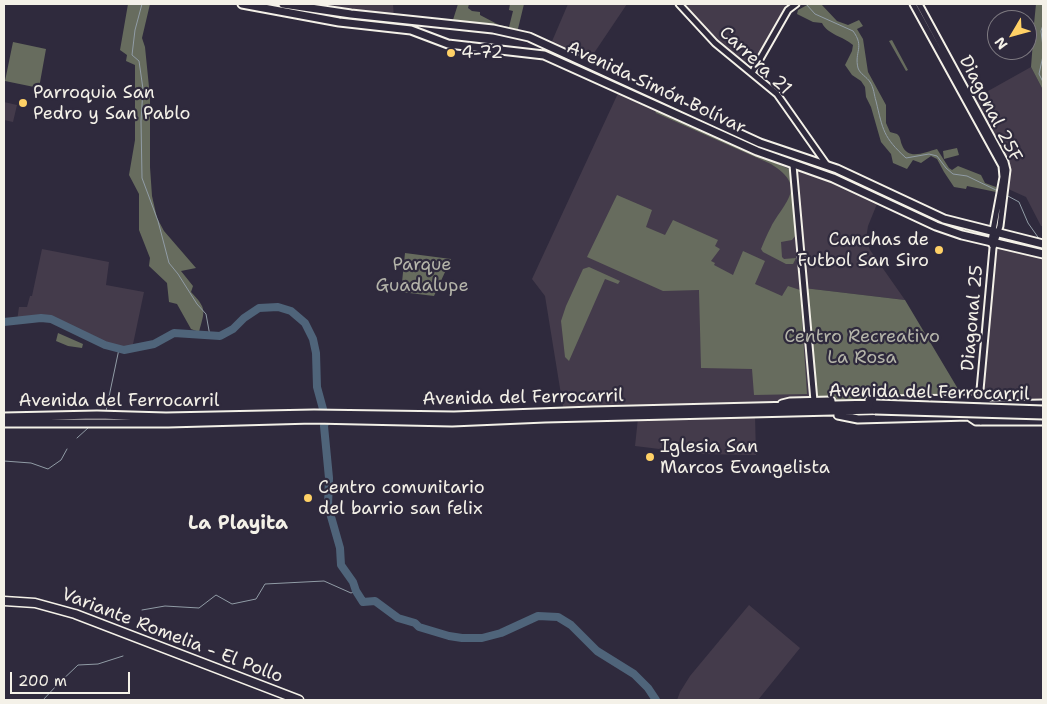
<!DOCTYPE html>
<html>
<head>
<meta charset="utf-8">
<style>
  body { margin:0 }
  #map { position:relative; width:1047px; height:704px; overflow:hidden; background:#2f2a3d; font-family:"Shantell Sans",sans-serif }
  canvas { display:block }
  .frame { position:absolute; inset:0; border:5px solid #f4f1e8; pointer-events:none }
  .north { position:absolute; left:987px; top:10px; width:50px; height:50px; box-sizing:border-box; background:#2f2a3d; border:1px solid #7e7a81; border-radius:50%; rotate:233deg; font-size:14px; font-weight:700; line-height:20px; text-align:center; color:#f4f1e8 }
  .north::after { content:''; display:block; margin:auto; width:18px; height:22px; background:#ffd166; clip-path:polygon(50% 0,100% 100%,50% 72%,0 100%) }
  .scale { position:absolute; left:10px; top:672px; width:120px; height:22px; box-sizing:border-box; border:2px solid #f4f1e8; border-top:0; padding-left:6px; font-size:15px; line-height:18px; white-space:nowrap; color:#f4f1e8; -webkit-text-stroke:4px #2f2a3d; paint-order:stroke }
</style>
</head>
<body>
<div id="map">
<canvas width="1047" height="704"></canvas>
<div class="frame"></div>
<div class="north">N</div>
<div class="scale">200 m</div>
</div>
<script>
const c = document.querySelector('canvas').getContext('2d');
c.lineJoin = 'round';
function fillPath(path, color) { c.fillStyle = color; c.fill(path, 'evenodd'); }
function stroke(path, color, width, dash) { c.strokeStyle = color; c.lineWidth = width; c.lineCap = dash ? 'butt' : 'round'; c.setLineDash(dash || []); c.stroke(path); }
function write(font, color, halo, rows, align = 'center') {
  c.font = font + ' "Shantell Sans",sans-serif'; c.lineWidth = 4.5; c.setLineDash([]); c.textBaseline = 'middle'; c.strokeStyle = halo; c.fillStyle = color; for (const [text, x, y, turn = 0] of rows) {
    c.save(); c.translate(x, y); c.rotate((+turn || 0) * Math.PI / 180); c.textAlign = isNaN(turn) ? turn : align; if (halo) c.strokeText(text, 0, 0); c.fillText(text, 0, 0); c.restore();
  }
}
fillPath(new Path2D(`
  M 283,4 L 393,4 L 394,18 Z
  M 568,4 L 627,4 L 588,62 L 550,46 Z
  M 679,4 L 796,4 L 788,10 L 752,73 L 715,43 Z
  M 1031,67 L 1043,90 L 1043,226 L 1041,226 L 1026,197 L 1006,188 L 1007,178 L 972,100 Z
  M 620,89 L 879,199 L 868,226 L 866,239 L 870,250 L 905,300 L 804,288 L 814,401 L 772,407 L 564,413 L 545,296 L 532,279 Z
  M 4,102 L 17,105 L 13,122 L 4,120 Z
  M 996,242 L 1043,254 L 1043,404 L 988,405 L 980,390 Z
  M 42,249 L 109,262 L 106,285 L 144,292 L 132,349 L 110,348 L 51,319 L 41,318 L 17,321 L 19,307 L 27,307 L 30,296 L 32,296 Z
  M 755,415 L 756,455 L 700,454 L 635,446 L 638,418 Z
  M 749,605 L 800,648 L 758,700 L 677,700 L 680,692 L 690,676 Z`), '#443b4b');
fillPath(new Path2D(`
  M 128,4 L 150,4 L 142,38 L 145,47 L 150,97 L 150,167 L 152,196 L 157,218 L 164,231 L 196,268 L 181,271 L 193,286 L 191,292 C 207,309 205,310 199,332 L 191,329 L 177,304 L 169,302 L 167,283 L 149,266 L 150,258 L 139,230 L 139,194 L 129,175 L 135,140 L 135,65 L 126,61 L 127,55 L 120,50 Z
  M 458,4 L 469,4 L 468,8 L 472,11 L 480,12 L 480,15 L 499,25 L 509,27 L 513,11 L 509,10 L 510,4 L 524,4 L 517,33 L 452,23 Z
  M 809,4 L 821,4 L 837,21 L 848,25 L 859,20 L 863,26 L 857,29 L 863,39 L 868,72 L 886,105 L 886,123 L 890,132 C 892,133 895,133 897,134 C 901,137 900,141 902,145 C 908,161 925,152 937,149 L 949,168 L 952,170 L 958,166 L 981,175 L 985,183 L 996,187 L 996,192 L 967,186 L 966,189 L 954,187 L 944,172 L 937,159 L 931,156 L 921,163 L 913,160 L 907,169 L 893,163 L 891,154 L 881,142 L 871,107 L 866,97 L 865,87 L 861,81 L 852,75 L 845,65 L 852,51 L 853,45 C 843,36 828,35 822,23 L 813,22 L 797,14 L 798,10 Z
  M 1036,4 L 1043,4 L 1043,90 L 1031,67 L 1033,41 L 1036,36 L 1034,24 Z
  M 892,40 L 908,70 L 906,71 L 889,41 Z
  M 13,42 L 46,49 L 39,88 L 5,81 Z
  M 607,75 L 836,172 L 834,175 L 758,149 L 605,78 Z
  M 655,110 L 789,169 L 791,174 L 796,235 L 792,240 L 781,242 L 782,257 L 784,259 L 796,258 L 793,264 L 786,264 L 763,252 L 761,249 C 764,242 767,234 771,227 C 785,201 808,187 771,164 L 656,113 Z
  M 957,148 L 959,155 L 944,159 L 943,151 Z
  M 882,193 L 987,233 L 986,237 L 941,225 L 880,197 Z
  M 617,195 L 652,210 L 646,227 L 665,235 L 673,220 L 718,240 L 715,246 L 720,249 L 711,261 L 715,263 L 714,265 L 733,275 L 743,251 L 765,261 L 755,284 L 782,296 L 788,286 L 800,290 L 807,394 L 754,395 L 752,369 L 701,368 L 699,290 L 663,291 L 587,257 Z
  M 1001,237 L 1043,247 L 1043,251 L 1001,241 Z
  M 405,253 L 451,259 L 434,296 L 401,292 Z
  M 589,267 L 620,281 L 618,284 L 605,279 L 569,361 L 565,357 L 561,321 L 566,306 L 583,269 Z
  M 804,288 L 905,300 L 964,399 L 974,399 L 1043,421 L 858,419 L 822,412 L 814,401 Z
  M 58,333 L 83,344 L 82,348 L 68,346 L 56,341 Z`), '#676c5e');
stroke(new Path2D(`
  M 142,4 L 135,30 L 132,55 L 139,61 L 143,89 L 141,121 L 142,178 L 158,221 L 169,263 L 178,274 L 197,304 L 206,314 L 210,336
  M 806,4 L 815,14 L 853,31 C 865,47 854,52 858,68 C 860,74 867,77 870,82 C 874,88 874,95 876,101 C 883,130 883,137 906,158 L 929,154 L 937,156 L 946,168 L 953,174 L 967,176 L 998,191
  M 1043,25 L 1041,31 L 1043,47
  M 1043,56 L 1039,74 L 1043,82
  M 1006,195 L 1019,202 L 1028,223 L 1040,240
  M 106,411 L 119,349
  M 77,438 L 88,428
  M 4,461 L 31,463 L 48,469 L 61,460 L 67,449
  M 142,610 L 165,606 L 199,608 L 216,595 L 232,604 L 256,599 L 265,584 L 324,581 L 351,593 L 356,591
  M 43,700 L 57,685 L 78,665 L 98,664 L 123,656`), '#919ca6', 1);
stroke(new Path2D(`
  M 4,322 L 41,318 L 51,319 L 105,345 L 124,350 L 154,344 L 174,333 L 220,336 L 233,329 L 244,318 L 259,308 L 278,307 L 291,311 L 305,323 L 313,339 L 316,353 L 317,387 L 326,420 L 324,426 L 329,478 L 328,506 L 340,548 L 341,565 L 353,582 L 356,591 L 363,602 L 375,601 L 398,618 L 415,623 L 419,627 L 449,636 L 462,638 L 482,638 L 501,633 L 538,616 L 558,617 L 571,625 L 597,651 L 634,674 L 648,688 L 656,700`), '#4f647a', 8);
const minor = new Path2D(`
  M 679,4 L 715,43 L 777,94 L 827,165
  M 913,4 L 1002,166 L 1003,177 L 991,241 L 992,245
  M 919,4 L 1005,162 L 1007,170 L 1000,226 L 993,248 L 980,390 L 981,399
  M 752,73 L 788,10 L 796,4
  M 793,165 L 814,401`);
const major = new Path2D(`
  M 242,4 L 339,22 L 411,30 L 448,44 L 544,55 L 757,151 L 833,178 L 936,226 L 962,235 L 1043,254
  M 283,4 L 351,14 L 493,29 L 529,37 L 760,143 L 837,169 L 944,219 L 1043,244
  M 869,400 L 981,399 L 986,402 L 990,409 L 987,417 L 981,421
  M 782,404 L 790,402 L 831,401
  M 988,405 L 1043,404
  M 968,413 L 970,417 L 976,421 L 1043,421
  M 838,415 L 858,419 L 969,416
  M 4,417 L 97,415 L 166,417 L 314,414 L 454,416 L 593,411 L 876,404
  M 4,423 L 168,423 L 313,419 L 452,422 L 545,418 L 875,410`);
const highway = new Path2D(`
  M 4,601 L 35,603 L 75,614 L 299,700`);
stroke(minor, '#f4f1e8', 9);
stroke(major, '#f4f1e8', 11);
stroke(highway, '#f4f1e8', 11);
stroke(minor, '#2f2a3d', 5);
stroke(major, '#2f2a3d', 7);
stroke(highway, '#2f2a3d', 8);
const majorBridge = new Path2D(`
  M 876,404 L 1043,410
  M 875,410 L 1043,415`);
stroke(majorBridge, '#f4f1e8', 11, []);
stroke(majorBridge, '#2f2a3d', 7);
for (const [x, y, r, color] of [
  [451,53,5,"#ffd166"],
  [23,103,5,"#ffd166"],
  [939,250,5,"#ffd166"],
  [650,457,5,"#ffd166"],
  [308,498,5,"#ffd166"]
]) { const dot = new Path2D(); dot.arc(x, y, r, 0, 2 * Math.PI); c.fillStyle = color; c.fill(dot); stroke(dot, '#2f2a3d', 2); }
write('18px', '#f4f1e8', '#2f2a3d', [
  ["4-72",461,53],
  ["Parroquia San",33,93],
  ["Pedro y San Pablo",33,114],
  ["Canchas de",929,240,"right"],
  ["Futbol San Siro",929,261,"right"],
  ["Iglesia San",660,447],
  ["Marcos Evangelista",660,468],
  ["Centro comunitario",318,488],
  ["del barrio san felix",318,509]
], 'left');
write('18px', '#f4f1e8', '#2f2a3d', [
  ["Carrera 21",755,61,43],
  ["Avenida Simón Bolívar",656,88,25],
  ["Diagonal 25F",990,109,63],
  ["Diagonal 25",973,318,-85],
  ["Avenida del Ferrocarril",929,393,1],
  ["Avenida del Ferrocarril",523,398,-1],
  ["Avenida del Ferrocarril",119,401],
  ["Variante Romelia - El Pollo",172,636,21]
]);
write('18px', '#b5b5aa', '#2f2a3d', [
  ["Parque",422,265],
  ["Guadalupe",422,286],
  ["Centro Recreativo",862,337],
  ["La Rosa",862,358]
]);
write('bold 19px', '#f4f1e8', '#2f2a3d', [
  ["La Playita",238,524]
]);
</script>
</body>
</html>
